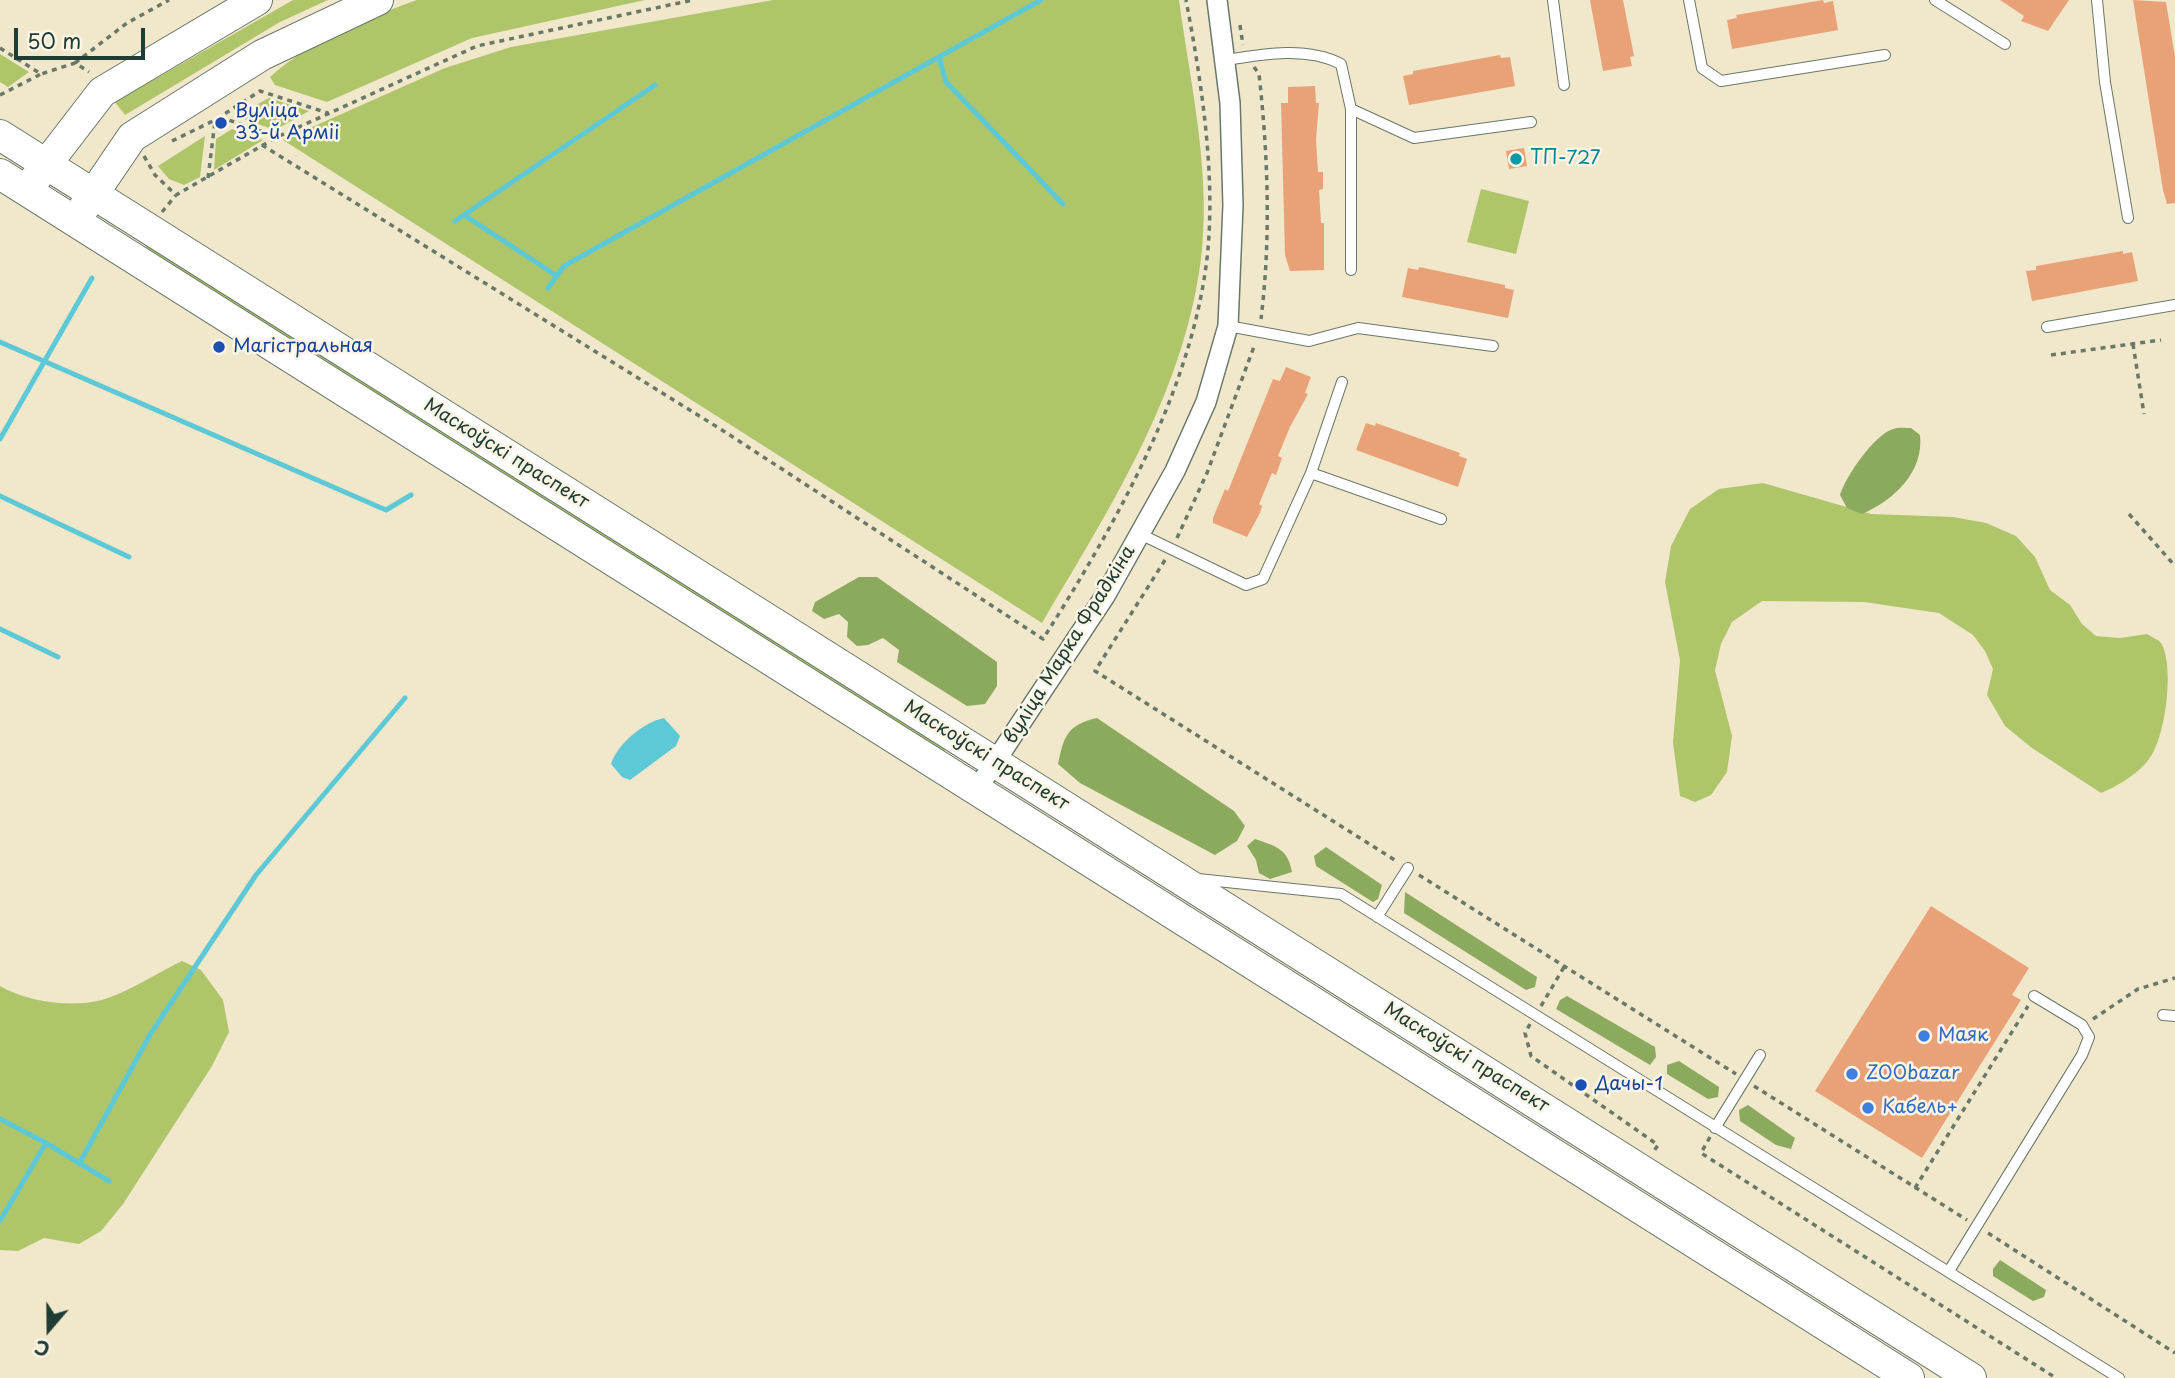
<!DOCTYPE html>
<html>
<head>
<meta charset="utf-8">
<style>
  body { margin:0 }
  #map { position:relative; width:2175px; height:1378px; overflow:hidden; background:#f1e7cb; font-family:"Playpen Sans",sans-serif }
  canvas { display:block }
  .north { position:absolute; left:14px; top:1294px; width:70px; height:70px; -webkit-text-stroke:5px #fcf5e5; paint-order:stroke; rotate:200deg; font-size:19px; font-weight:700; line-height:28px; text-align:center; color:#1f3d34 }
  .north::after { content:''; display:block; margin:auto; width:24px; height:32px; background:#1f3d34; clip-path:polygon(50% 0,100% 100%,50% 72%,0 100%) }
  .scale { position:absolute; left:14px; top:28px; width:131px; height:32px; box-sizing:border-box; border:4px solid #1f3d34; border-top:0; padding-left:9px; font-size:21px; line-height:24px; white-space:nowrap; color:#1f3d34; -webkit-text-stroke:5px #fcf5e5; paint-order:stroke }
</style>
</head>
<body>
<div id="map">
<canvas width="2175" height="1378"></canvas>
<div class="north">С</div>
<div class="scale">50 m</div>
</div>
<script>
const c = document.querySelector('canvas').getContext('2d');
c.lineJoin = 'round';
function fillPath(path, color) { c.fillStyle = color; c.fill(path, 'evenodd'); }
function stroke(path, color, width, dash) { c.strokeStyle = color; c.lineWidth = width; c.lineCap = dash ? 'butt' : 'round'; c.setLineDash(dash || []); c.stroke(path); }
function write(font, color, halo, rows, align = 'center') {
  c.font = font + ' "Playpen Sans",sans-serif'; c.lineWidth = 5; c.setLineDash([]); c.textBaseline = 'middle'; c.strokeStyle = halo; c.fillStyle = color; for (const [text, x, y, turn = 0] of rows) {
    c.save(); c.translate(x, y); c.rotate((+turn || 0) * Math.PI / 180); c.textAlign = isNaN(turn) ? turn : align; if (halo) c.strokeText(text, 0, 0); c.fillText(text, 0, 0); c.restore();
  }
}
fillPath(new Path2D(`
  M 293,0 L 328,0 L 280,22 L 125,115 L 115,102 Z
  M 417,0 L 645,0 L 472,38 L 327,102 L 275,85 L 270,77 C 313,39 364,19 417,0 Z
  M 773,0 L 1179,0 C 1190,81 1210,167 1202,249 C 1188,387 1111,506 1042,623 L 283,140 L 445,68 L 511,47 Z
  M 0,54 L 29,72 L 8,87 L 0,82 Z
  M 269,98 L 309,111 L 275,130 L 235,116 Z
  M 232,129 L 263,140 L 214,170 L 216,139 Z
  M 205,136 L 200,177 L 184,185 L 169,179 L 158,166 Z
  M 1481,189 L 1529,201 L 1516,254 L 1467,242 Z
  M 150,240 L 949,743 L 942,755 L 143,251 Z
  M 1763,483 L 1871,514 L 1953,517 L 1986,523 L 2016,536 L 2035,557 L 2050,590 L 2070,605 L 2082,624 L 2096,636 L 2120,638 L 2147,634 C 2151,637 2158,639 2161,643 C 2175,665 2166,743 2146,763 C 2134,776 2118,786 2101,793 L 2032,748 L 2005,726 L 1987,695 L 1993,669 L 1985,651 L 1973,635 L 1939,613 L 1864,602 L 1762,601 L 1732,622 L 1721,644 L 1715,670 L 1732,736 L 1727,772 L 1711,795 L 1695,802 L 1680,796 L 1673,742 L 1680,660 L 1665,582 L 1671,546 L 1690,509 L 1719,489 Z
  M 182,961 L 201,970 L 223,1000 L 229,1032 L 212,1066 L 123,1204 L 101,1231 L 79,1244 L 44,1238 L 18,1251 L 0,1250 L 0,986 C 28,1002 70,1008 102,1000 C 129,992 157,973 182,961 Z`), '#afc56a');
fillPath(new Path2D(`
  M 1911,428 L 1920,435 C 1924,472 1894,500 1862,514 L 1847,508 L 1840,495 C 1846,476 1874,435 1893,429 C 1898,427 1906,428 1911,428 Z
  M 859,577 L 877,577 L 997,662 L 997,686 L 985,704 L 967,706 L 897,662 L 899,650 L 883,638 L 868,645 L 857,646 L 847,637 L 848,622 L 839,614 L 824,619 L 812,611 L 815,602 Z
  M 1097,718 L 1234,811 L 1245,826 L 1237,841 L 1215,855 L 1080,783 L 1058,764 C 1064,736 1067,725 1097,718 Z
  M 1255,839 C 1276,846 1288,849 1292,872 L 1270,879 L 1259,873 L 1256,860 L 1247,846 Z
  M 1326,847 L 1382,885 L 1378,899 L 1373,902 L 1316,866 L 1314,856 Z
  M 1405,892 L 1537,977 L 1535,987 L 1526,990 L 1404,913 Z
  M 1567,996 L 1655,1047 L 1656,1057 L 1650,1065 L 1556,1009 L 1560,1000 Z
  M 1679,1061 L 1719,1087 L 1718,1097 L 1708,1099 L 1667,1074 L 1667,1065 Z
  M 1748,1105 L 1795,1138 L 1791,1149 L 1776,1145 L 1740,1121 L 1739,1110 Z
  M 2000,1260 L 2046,1290 L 2044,1297 L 2033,1301 L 1993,1276 L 1993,1269 Z`), '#8baa5e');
fillPath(new Path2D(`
  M 664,718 L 680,736 L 676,746 L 630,780 L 622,777 L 611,764 C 617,744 644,722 664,718 Z`), '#5ec9d6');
stroke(new Path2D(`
  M 939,57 L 946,82 L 1063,204
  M 464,215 L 557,276
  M 455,221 L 655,85
  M 548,288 L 564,266 L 1041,0
  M 0,342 L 386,510 L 411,495
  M 0,439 L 92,278
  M 0,496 L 129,557
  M 0,629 L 58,657
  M 0,1119 L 46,1143 L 0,1221
  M 46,1143 L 109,1181
  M 79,1164 L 151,1033 L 256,875 L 405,698`), '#5ec9d6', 5);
fillPath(new Path2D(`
  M 1590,0 L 1623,0 L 1634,56 L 1630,57 L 1632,66 L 1603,71 Z
  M 1823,0 L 1824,3 L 1833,1 L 1838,30 L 1732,49 L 1727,20 L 1737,18 L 1736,15 Z
  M 2000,0 L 2069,0 L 2048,31 L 2021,21 L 2024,16 Z
  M 2133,0 L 2166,2 L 2175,57 L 2175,203 L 2167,204 L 2163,190 Z
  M 1500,55 L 1501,58 L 1510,57 L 1515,86 L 1409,105 L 1403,76 L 1413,74 L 1413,71 Z
  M 1315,86 L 1316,103 L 1319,103 L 1316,140 L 1318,172 L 1323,172 L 1323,189 L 1319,190 L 1321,223 L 1324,223 L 1324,270 L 1290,271 L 1285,255 L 1281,103 L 1288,103 L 1288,87 Z
  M 1524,148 L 1527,166 L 1509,169 L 1506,151 Z
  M 2123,251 L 2123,254 L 2132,252 L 2138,281 L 2032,301 L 2026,271 L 2036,270 L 2036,266 Z
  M 1419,267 L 1505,285 L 1505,288 L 1514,290 L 1508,318 L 1402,297 L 1408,268 L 1418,270 Z
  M 1286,367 L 1311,377 L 1305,393 L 1308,394 L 1290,427 L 1278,456 L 1282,458 L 1276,475 L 1272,473 L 1259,504 L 1262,506 L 1260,513 L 1247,537 L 1213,523 L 1213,518 L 1225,489 L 1228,491 L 1273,379 L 1280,381 Z
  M 1366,423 L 1375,426 L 1376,423 L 1460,453 L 1459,456 L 1467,459 L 1458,487 L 1356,450 Z
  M 1931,906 L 2029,968 L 2012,995 L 2021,1000 L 1922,1158 L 1815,1091 Z`), '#e9a278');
const lane = new Path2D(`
  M 1553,0 L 1564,85
  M 1689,0 L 1702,68 L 1721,81 L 1885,55
  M 1935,0 L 2005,44
  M 2097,0 L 2105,82 L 2128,218
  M 1226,60 C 1263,54 1307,46 1341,64 L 1351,109 L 1351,270
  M 1351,109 L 1414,138 L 1531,122
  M 1228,326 L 1309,341 L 1358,328 L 1493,346
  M 2047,327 L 2175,305
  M 1311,473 L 1441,519
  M 1140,534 L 1246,585 L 1263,579 L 1311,473 L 1342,382
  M 1198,879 L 1341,894 L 2119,1378
  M 1377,917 L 1408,868
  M 2163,1015 L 2175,1016
  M 1715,1128 L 1760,1055
  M 1949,1271 L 2082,1055 L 2089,1037 L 2082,1025 L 2034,996`);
const street = new Path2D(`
  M 977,789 L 1105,596 L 1175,471 L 1206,402 L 1228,326 L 1233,205 L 1230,103 L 1217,0`);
const primary = new Path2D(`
  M 0,135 L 1971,1378
  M 0,174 L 1909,1378
  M 35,179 L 102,92 L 257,0
  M 83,209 L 132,137 L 262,55 L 378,0`);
stroke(lane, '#687869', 12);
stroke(street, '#687869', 22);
stroke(primary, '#687869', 32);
stroke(new Path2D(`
  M 1240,25 L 1243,45
  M 0,48 L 41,74 L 75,63 L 89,72
  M 75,63 L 127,23 L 169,0
  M 1254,67 L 1259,74 C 1268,155 1271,238 1261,319
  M 0,95 L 41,74
  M 220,117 L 277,137
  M 172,141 L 215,120 L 260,91 L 328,113
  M 262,145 L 722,430 L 1043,639 C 1115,525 1195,386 1208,249 C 1215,169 1201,79 1186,0
  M 144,156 L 155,175 L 176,195 L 277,137 L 477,46 L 693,0
  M 208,178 L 215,121
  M 162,212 L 176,195
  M 2133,344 L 2144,414
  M 2051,355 L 2161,340
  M 2129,514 L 2175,566
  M 1177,538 L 1207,473 L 1255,344
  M 1165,560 L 1095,671 L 1398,862
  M 1419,875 L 1736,1074
  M 1541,1006 L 1564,967
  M 2093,1019 L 2138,989 L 2175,978
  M 1530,1024 L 1525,1033 L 1531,1056 L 1658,1145 L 1654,1151
  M 1754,1086 L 1967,1220
  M 1710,1137 L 1701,1153 L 2056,1378
  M 1915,1188 L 2028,1006
  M 1988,1233 L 2175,1353`), '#687869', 3.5, [5, 5]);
stroke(lane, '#fff', 10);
stroke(street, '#fff', 19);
stroke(primary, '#fff', 30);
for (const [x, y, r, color] of [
  [221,123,7,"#1a4fb4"],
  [1516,159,7,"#0f9aa8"],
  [219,347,7,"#1a4fb4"],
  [1924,1036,7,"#3f7fe0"],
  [1852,1074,7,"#3f7fe0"],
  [1581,1085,7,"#1a4fb4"],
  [1868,1108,7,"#3f7fe0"]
]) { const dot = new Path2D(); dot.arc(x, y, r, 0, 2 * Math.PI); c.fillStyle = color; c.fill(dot); stroke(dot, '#fcf5e5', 2.5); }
write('19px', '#164399', '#fcf5e5', [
  ["Вуліца",235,112],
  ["33-й Арміі",235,134],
  ["Магістральная",233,347],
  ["Дачы-1",1595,1085]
], 'left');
write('19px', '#0d838f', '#fcf5e5', [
  ["ТП-727",1530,159]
], 'left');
write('19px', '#1f3d34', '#fcf5e5', [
  ["Маскоўскі праспект",506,454,32],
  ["вуліца Марка Фрадкіна",1070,645,-58],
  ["Маскоўскі праспект",986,756,32],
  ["Маскоўскі праспект",1466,1058,32]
]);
write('19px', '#366cbe', '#fcf5e5', [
  ["Маяк",1938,1036],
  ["ZOObazar",1866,1074],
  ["Кабель+",1882,1108]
], 'left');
</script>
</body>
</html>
